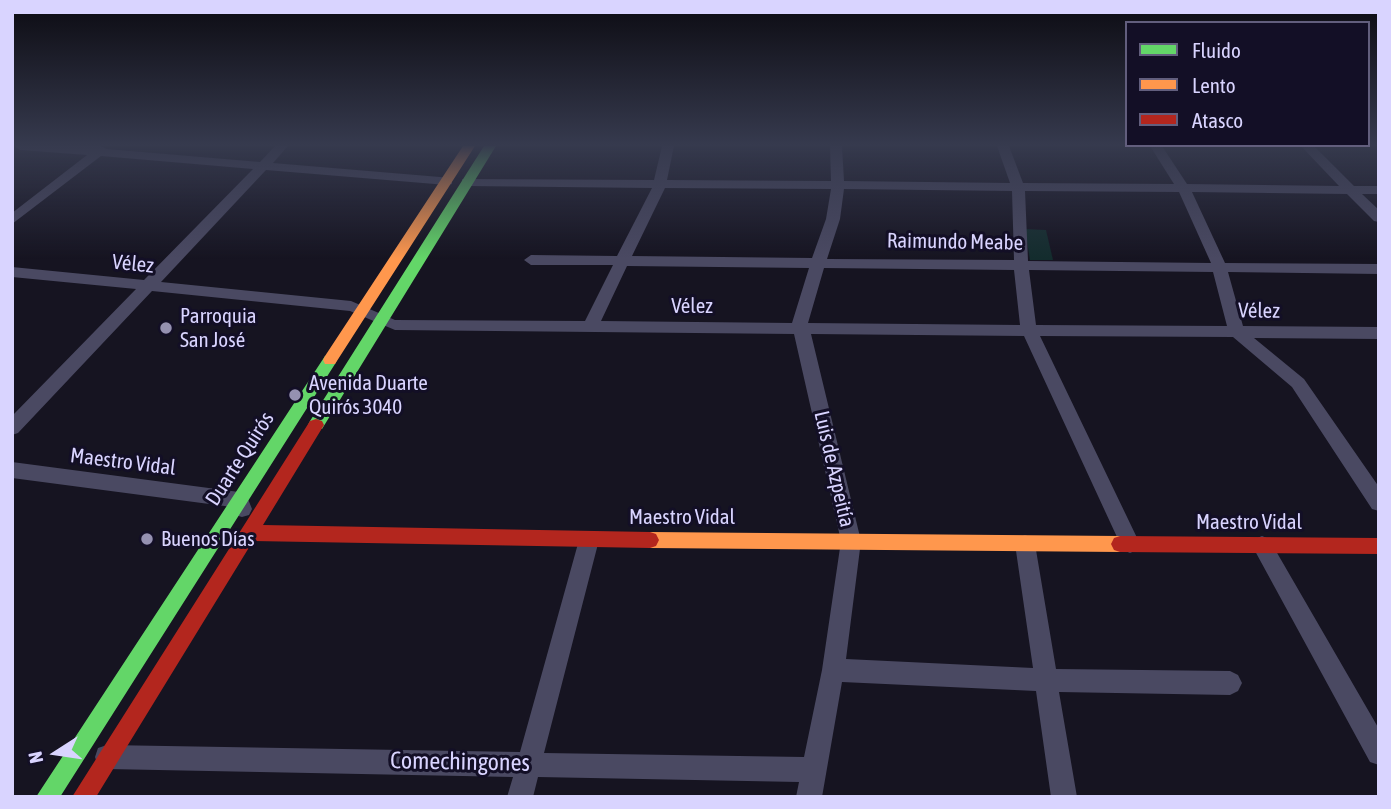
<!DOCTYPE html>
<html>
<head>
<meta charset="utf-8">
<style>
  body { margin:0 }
  #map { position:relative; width:1391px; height:809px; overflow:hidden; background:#161421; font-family:"Asap Condensed",sans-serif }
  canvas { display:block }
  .frame { position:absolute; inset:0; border:14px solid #d9d4ff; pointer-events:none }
  .legend { position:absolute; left:1125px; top:21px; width:245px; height:126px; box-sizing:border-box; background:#130f26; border:2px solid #625e7d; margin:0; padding:9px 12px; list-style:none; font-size:21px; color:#d9d4ff }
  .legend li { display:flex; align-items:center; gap:14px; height:35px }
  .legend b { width:35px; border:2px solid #625e7d }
  .north { position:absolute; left:21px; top:718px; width:70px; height:70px; -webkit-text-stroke:5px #130f26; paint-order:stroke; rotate:258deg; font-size:19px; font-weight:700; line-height:28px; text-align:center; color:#d9d4ff }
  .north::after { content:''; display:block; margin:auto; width:24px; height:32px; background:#d9d4ff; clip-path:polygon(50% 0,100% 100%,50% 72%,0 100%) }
</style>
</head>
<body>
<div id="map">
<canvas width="1391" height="809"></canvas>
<div class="frame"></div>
<ul class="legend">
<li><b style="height:9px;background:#63d668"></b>Fluido</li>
<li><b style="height:9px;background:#ff974d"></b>Lento</li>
<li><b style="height:9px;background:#b3261e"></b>Atasco</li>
</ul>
<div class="north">N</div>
</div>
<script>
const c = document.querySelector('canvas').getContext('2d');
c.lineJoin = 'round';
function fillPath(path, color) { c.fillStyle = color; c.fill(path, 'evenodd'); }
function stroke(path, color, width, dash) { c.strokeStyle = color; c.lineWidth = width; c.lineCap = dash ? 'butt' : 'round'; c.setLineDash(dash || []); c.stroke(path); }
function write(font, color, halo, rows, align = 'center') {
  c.font = font + ' "Asap Condensed",sans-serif'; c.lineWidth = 6; c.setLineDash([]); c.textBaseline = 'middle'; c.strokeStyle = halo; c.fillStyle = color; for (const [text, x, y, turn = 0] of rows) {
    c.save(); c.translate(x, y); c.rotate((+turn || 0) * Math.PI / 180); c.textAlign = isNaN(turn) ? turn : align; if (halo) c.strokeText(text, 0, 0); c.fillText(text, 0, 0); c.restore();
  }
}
fillPath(new Path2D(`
  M 1025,229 L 1046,230 L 1053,260 L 1030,260 Z`), '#132c2d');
fillPath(new Path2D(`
  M 14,146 L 101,146 L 107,149 L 260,162 L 275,146 L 288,146 L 273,163 L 452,178 L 452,184 L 447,185 L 266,170 L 161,282 L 351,301 L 395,320 L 585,321 L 613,265 L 531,265 L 524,260 L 531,255 L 617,256 L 652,188 L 467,186 L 462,185 L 462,179 L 654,180 L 662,146 L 674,146 L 667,180 L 831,181 L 830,146 L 842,146 L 844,181 L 1010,183 L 997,146 L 1009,146 L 1023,183 L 1174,184 L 1150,146 L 1162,146 L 1187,184 L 1339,186 L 1301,146 L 1314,146 L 1354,186 L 1379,186 L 1379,194 L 1362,194 L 1379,210 L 1379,222 L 1374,221 L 1347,194 L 1192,192 L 1225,263 L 1379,264 L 1379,274 L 1228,272 L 1243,326 L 1379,327 L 1379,339 L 1254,338 L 1304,379 L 1379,487 L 1379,511 L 1372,509 L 1292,387 L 1233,337 L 1040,336 L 1140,544 L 1137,550 L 1130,553 L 1123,550 L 1024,336 L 811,334 L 861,541 L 846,659 L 1033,668 L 1015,544 L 1018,538 L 1025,535 L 1032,538 L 1035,544 L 1056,669 L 1230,671 L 1238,675 L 1242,683 L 1238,691 L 1230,695 L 1059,692 L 1077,797 L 1051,797 L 1036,691 L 842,682 L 822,797 L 796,797 L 799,782 L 538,777 L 533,797 L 507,797 L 513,777 L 107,769 L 98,766 L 95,757 L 98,748 L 107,745 L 520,752 L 579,540 L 582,534 L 589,531 L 596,534 L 599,540 L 544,753 L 804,757 L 822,670 L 841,541 L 794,334 L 395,330 L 350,311 L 152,291 L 18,433 L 12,435 L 12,416 L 136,289 L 12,277 L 12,267 L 144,280 L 253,169 L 101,156 L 12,224 L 12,213 L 87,155 L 20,150 ZM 665,188 L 831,189 L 826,219 L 812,258 L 632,256 ZM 844,189 L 1012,191 L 1014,260 L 827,259 L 840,219 ZM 1025,191 L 1179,192 L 1211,263 L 1028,261 ZM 627,266 L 809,268 L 792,323 L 601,321 ZM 824,268 L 1014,270 L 1020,325 L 808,323 ZM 1029,270 L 1213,272 L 1227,326 L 1036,325 Z
  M 12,462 L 239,492 L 246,494 L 252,509 L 249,515 L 242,517 L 235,515 L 232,507 L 12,478 Z
  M 1262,536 L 1269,539 L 1379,729 L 1379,765 L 1370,762 L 1255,551 L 1252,545 L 1255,539 Z`), '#4a4962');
fillPath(new Path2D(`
  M 484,146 L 496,146 L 322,429 L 310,429 L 308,425 L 310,421 Z
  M 330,355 L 335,356 L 337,360 L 335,364 L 60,797 L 36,797 L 325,356 Z`), '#63d668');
fillPath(new Path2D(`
  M 463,146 L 475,146 L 335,364 L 325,364 L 323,360 L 325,356 Z
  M 650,532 L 1120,536 L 1126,538 L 1129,544 L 1126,550 L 1120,552 L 650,548 L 644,546 L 641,540 L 644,534 Z`), '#ff974d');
fillPath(new Path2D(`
  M 316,419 L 322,421 L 324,425 L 263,525 L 650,532 L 656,534 L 659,540 L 656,546 L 650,548 L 253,541 L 96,797 L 72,797 L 310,421 Z
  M 1120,536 L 1379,538 L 1379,554 L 1120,552 L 1114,550 L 1111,544 L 1114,538 Z`), '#b3261e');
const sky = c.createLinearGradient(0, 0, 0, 259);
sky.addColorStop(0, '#0c0b12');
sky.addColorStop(0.56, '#363a4e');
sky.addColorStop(1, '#363a4e00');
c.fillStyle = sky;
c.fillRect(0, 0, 1391, 259);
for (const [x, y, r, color] of [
  [166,328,7,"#9591b1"],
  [295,395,7,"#9591b1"],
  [147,539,7,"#9591b1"]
]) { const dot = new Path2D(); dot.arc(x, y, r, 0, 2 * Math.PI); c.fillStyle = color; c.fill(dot); stroke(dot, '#130f26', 2.5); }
write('21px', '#d9d4ff', '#130f26', [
  ["Raimundo Meabe",955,242,1],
  ["Vélez",133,264,6],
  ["Vélez",692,306],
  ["Vélez",1259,311,1],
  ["Duarte Quirós",240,459,-57],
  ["Maestro Vidal",123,462,7],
  ["Luis de Azpeitía",834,469,77],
  ["Maestro Vidal",682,517],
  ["Maestro Vidal",1249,522]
]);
write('21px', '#d9d4ff', '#130f26', [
  ["Parroquia",180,316],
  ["San José",180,340],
  ["Avenida Duarte",309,383],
  ["Quirós 3040",309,407],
  ["Buenos Días",161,539]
], 'left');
write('24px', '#d9d4ff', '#130f26', [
  ["Comechingones",460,762,1]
]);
</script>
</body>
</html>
